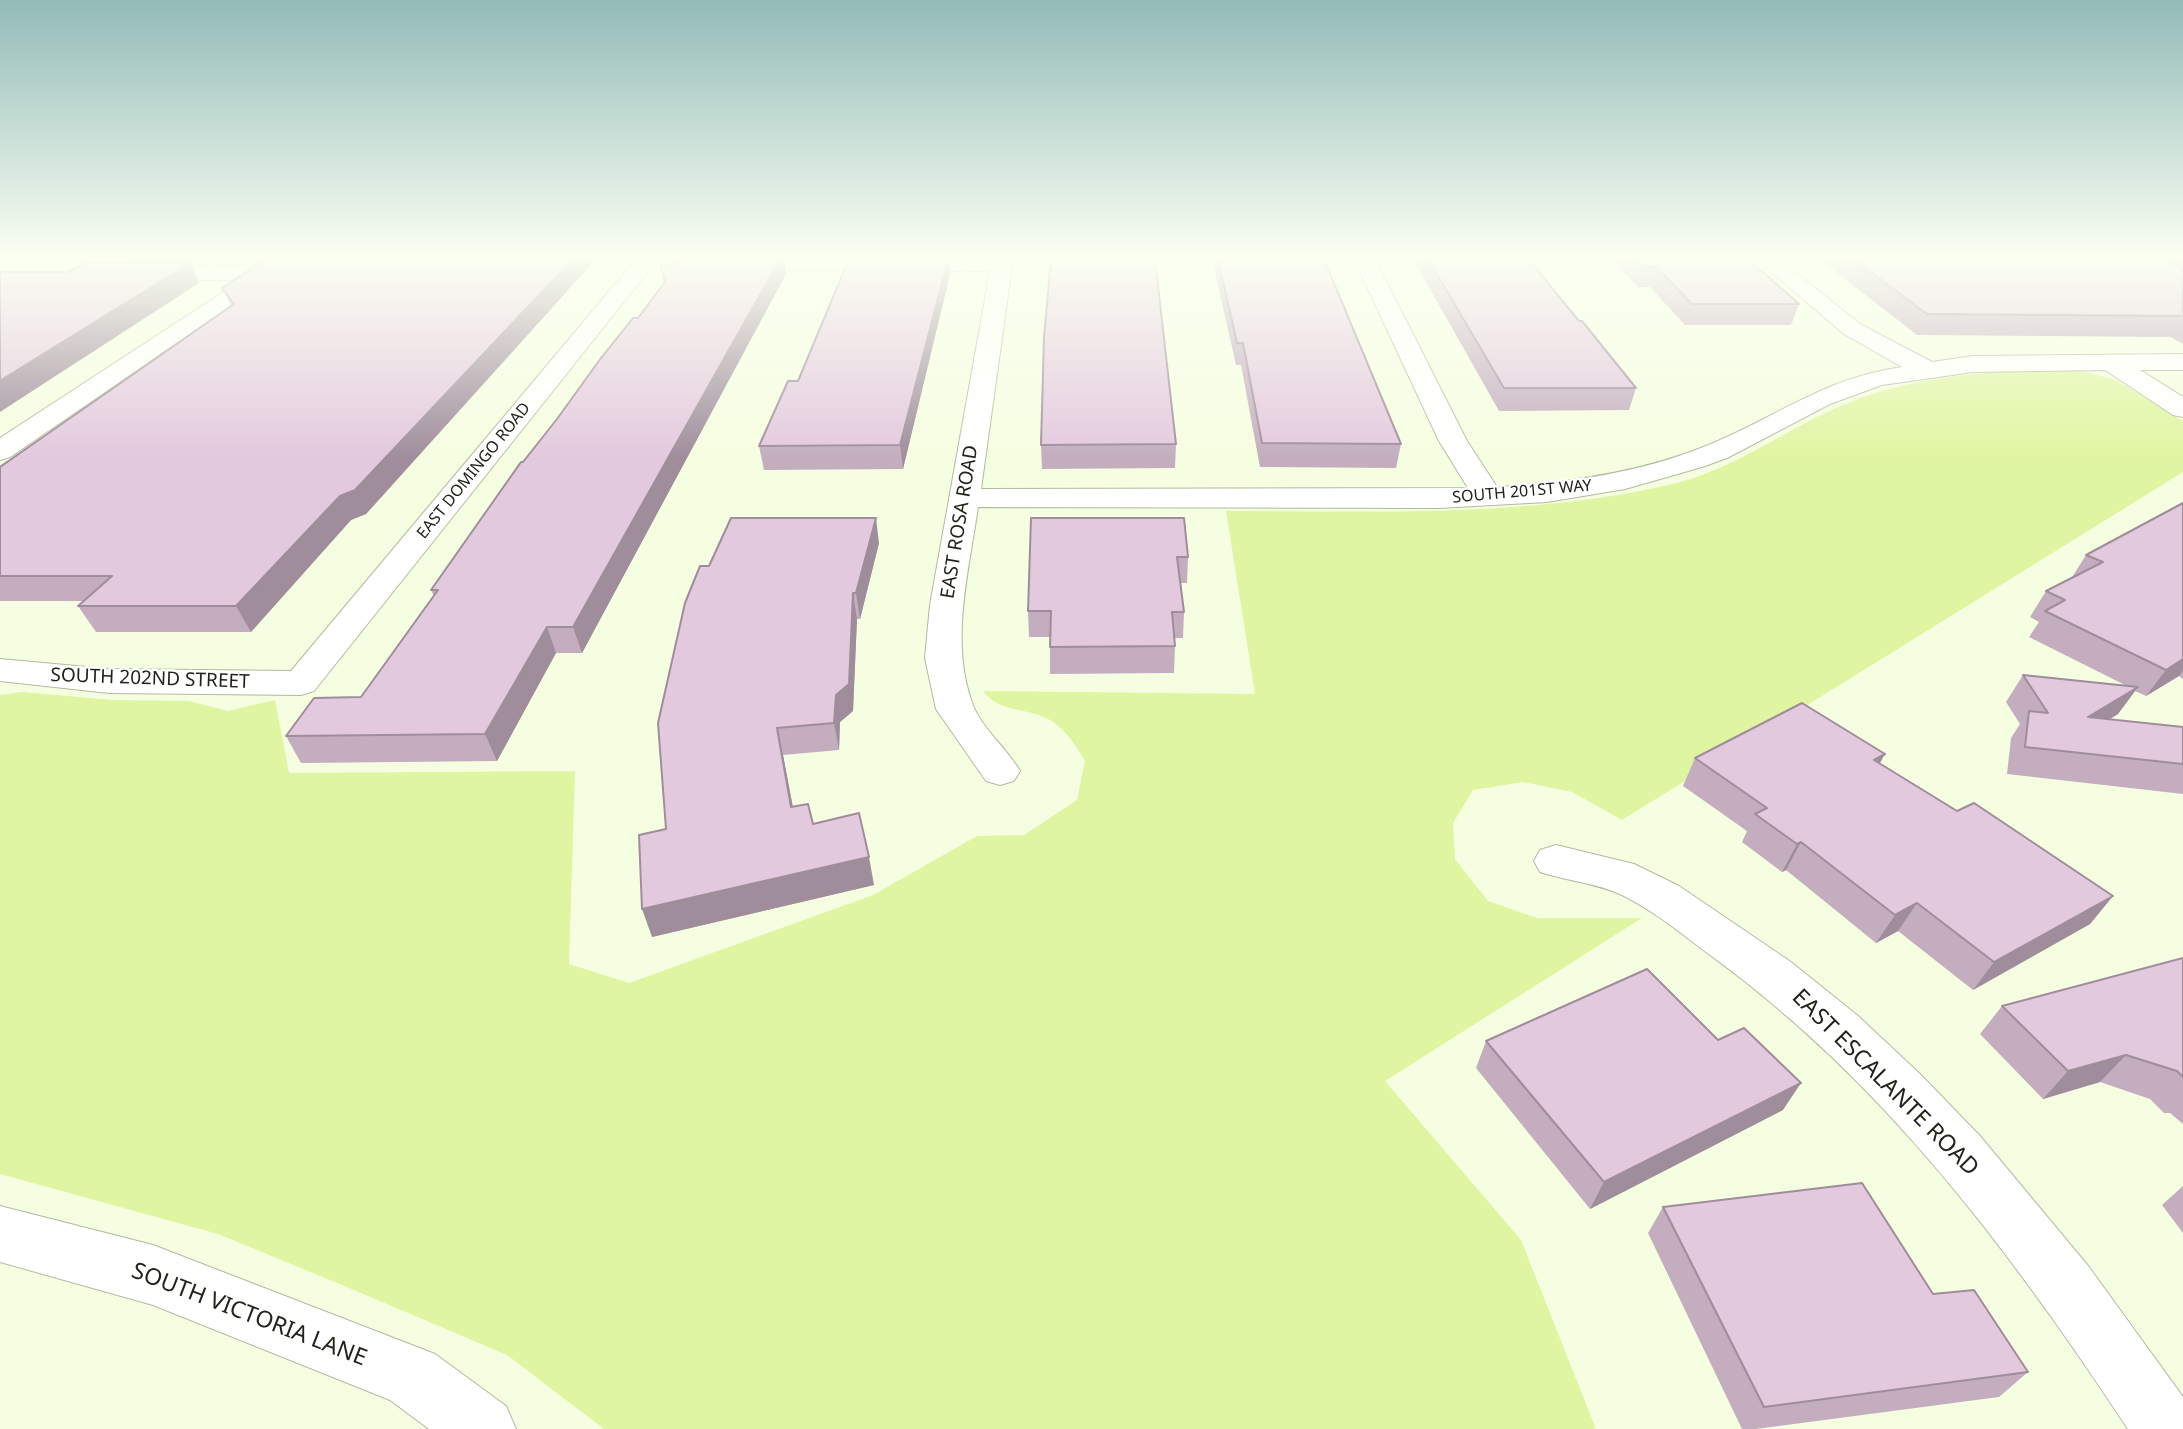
<!DOCTYPE html>
<html>
<head>
<meta charset="utf-8">
<style>
  body { margin:0 }
  canvas { display:block; background:#f6fee1 }
</style>
</head>
<body>
<canvas width="2183" height="1429"></canvas>
<script>
const c = document.querySelector('canvas').getContext('2d');
c.lineJoin = 'round';
function fillPath(path, color) { c.fillStyle = color; c.fill(path, 'evenodd'); }
function stroke(path, color, width, dash) { c.strokeStyle = color; c.lineWidth = width; c.lineCap = dash ? 'butt' : 'round'; c.setLineDash(dash || []); c.stroke(path); }
function write(font, color, halo, rows, align = 'center') {
  c.font = font + ' "Noto Sans",sans-serif'; c.lineWidth = 5; c.setLineDash([]); c.textBaseline = 'middle'; c.strokeStyle = halo; c.fillStyle = color; for (const [text, x, y, turn = 0] of rows) {
    c.save(); c.translate(x, y); c.rotate((+turn || 0) * Math.PI / 180); c.textAlign = isNaN(turn) ? turn : align; if (halo) c.strokeText(text, 0, 0); c.fillText(text, 0, 0); c.restore();
  }
}
fillPath(new Path2D(`
  M 0,259 L 108,259 L 99,264 L 32,264 L 24,261 L 0,261 Z
  M 2079,370 L 2116,380 L 2183,421 L 2183,472 L 1622,820 L 1572,792 L 1523,782 L 1473,790 L 1453,823 L 1455,859 L 1488,901 L 1537,918 L 1642,918 L 1385,1081 L 1521,1240 L 1596,1429 L 604,1429 L 507,1355 L 342,1285 L 218,1234 L 0,1174 L 0,695 L 22,692 L 113,700 L 189,701 L 228,711 L 275,700 L 289,773 L 575,771 L 569,964 L 629,983 L 873,895 L 977,836 L 1024,835 L 1077,800 L 1085,761 C 1074,743 1064,726 1044,717 C 1023,708 997,711 983,691 L 1255,694 L 1226,511 C 1375,511 1527,518 1673,484 C 1732,470 1782,432 1836,408 C 1912,374 1997,370 2079,370 Z`), '#e0f5a1');
const minor = new Path2D(`
  M 274,259 L 299,259 L 10,457 L 0,460 L 0,438 L 242,280 L 142,280 L 134,278 L 131,273 L 134,268 L 262,266 Z
  M 636,259 L 658,259 L 314,691 L 301,695 L 109,693 L 0,681 L 0,659 L 109,669 L 291,671 Z
  M 731,259 L 1013,259 L 981,489 L 1468,488 L 1439,441 L 1354,259 L 1375,259 L 1467,441 L 1497,487 C 1567,483 1640,473 1706,446 C 1776,418 1823,378 1902,367 L 1844,334 L 1756,259 L 1779,259 L 1860,324 L 1932,362 L 1973,356 L 2183,354 L 2183,370 L 2140,370 L 2183,397 L 2183,417 L 2173,415 L 2105,370 L 1973,372 L 1882,385 L 1830,404 L 1727,458 L 1702,467 L 1625,489 L 1547,502 L 1439,508 L 978,507 C 969,571 949,643 973,705 C 981,727 1008,750 1020,771 L 1014,781 L 1000,785 L 986,781 L 936,709 L 925,658 L 930,605 L 990,271 L 723,270 L 720,265 L 723,260 Z
  M 1556,845 L 1634,864 L 1679,886 L 1791,962 L 1858,1016 L 1920,1074 L 1980,1136 L 2089,1267 L 2183,1397 L 2183,1429 L 2128,1429 C 2012,1253 1885,1083 1714,958 C 1684,936 1655,911 1622,895 C 1597,883 1567,881 1540,872 L 1534,861 L 1540,850 Z
  M 0,1206 L 153,1245 L 435,1354 L 506,1406 L 516,1429 L 429,1429 L 390,1400 L 153,1305 L 0,1262 Z`);
stroke(minor, '#b2ba9e', 2);
fillPath(minor, '#fff');
fillPath(new Path2D(`
  M 127,259 L 596,259 L 366,514 L 351,520 L 251,632 L 96,632 L 78,606 L 83,601 L 0,601 L 0,467 L 231,306 L 222,288 L 259,263 L 190,263 L 199,283 L 68,272 L 129,263 Z
  M 849,259 L 949,259 L 950,274 L 903,469 L 764,470 L 759,446 L 798,381 Z
  M 1212,259 L 1324,259 L 1401,444 L 1396,468 L 1260,467 L 1241,365 L 1236,365 Z
  M 1413,259 L 1528,259 L 1579,321 L 1636,388 L 1629,410 L 1499,411 Z
  M 1611,259 L 1748,259 L 1799,304 L 1791,325 L 1685,325 L 1650,287 L 1638,287 Z
  M 1819,259 L 2183,259 L 2183,344 L 2171,337 L 1917,335 Z
  M 660,264 L 786,274 L 582,653 L 556,653 L 497,761 L 301,763 L 286,736 L 361,697 L 434,596 L 431,590 L 523,462 L 638,318 L 665,283 Z
  M 1176,444 L 1175,468 L 1042,469 L 1041,445 Z
  M 2183,503 L 2183,679 L 2179,676 L 2146,696 L 2135,691 L 2118,714 L 2110,719 L 2183,727 L 2183,794 L 2007,774 L 2011,738 L 2020,724 L 2006,702 L 2023,675 L 2125,685 L 2029,637 L 2039,622 L 2030,617 L 2046,591 L 2071,579 L 2086,555 Z
  M 1031,518 L 1188,557 L 1187,583 L 1181,583 L 1184,612 L 1183,638 L 1174,638 L 1175,646 L 1174,673 L 1050,674 L 1050,637 L 1029,637 L 1028,611 Z
  M 879,543 L 860,619 L 857,619 L 853,711 L 840,722 L 839,750 L 783,755 L 793,807 L 813,824 L 874,885 L 652,937 L 666,829 L 709,566 Z
  M 1695,758 L 1880,763 L 1957,811 L 2113,896 L 2090,924 L 1973,990 L 1898,931 L 1876,943 L 1786,870 L 1782,872 L 1742,842 L 1747,831 L 1683,786 Z
  M 2183,958 L 2183,1124 L 2170,1113 L 2164,1113 L 2150,1099 L 2100,1082 L 2043,1099 L 1980,1034 L 2002,1006 Z
  M 1718,1040 L 1783,1110 L 1590,1209 L 1476,1068 L 1486,1041 Z
  M 2183,1186 L 2183,1233 L 2162,1205 Z
  M 1663,1207 L 1933,1294 L 2028,1372 L 1999,1397 L 1756,1429 L 1742,1429 L 1648,1233 Z`), '#c3adbf');
fillPath(new Path2D(`
  M 573,259 L 596,259 L 366,514 L 351,520 L 251,632 L 236,606 L 340,496 Z
  M 780,259 L 784,259 L 786,274 L 582,653 L 573,627 Z
  M 948,259 L 949,259 L 950,274 L 903,469 L 900,445 Z
  M 190,263 L 199,283 L 0,412 L 0,381 Z
  M 876,518 L 879,543 L 860,619 L 856,593 Z
  M 853,593 L 857,619 L 853,711 L 840,722 L 839,750 L 834,723 L 836,695 Z
  M 547,627 L 556,653 L 497,761 L 485,734 Z
  M 2183,659 L 2183,671 L 2179,676 L 2146,696 L 2166,670 Z
  M 2138,687 L 2118,714 L 2069,744 L 2088,717 Z
  M 777,728 L 783,755 L 798,835 L 791,807 Z
  M 1885,754 L 1870,781 L 1874,760 Z
  M 1801,842 L 1786,870 L 1782,872 L 1797,844 Z
  M 869,857 L 874,885 L 652,937 L 642,909 Z
  M 2113,896 L 2090,924 L 1973,990 L 1994,962 Z
  M 1917,903 L 1898,931 L 1876,943 L 1895,915 Z
  M 2126,1055 L 2100,1082 L 2043,1099 L 2068,1071 Z
  M 1801,1083 L 1783,1110 L 1590,1209 L 1604,1182 Z`), '#9f8d9b');
const building = new Path2D(`
  M 266,259 L 573,259 L 355,490 L 340,496 L 236,606 L 78,606 L 112,576 L 0,576 L 0,467 L 234,304 L 222,288 Z
  M 678,259 L 780,259 L 573,627 L 547,627 L 485,734 L 286,736 L 314,698 L 361,697 L 438,590 L 431,590 L 521,462 L 523,462 L 557,419 L 601,358 L 633,318 L 638,318 L 665,282 L 660,264 L 675,264 Z
  M 849,259 L 948,259 L 900,445 L 759,446 L 788,381 L 798,381 Z
  M 1051,259 L 1155,259 L 1176,444 L 1041,445 L 1044,337 Z
  M 1218,259 L 1324,259 L 1401,444 L 1262,443 L 1243,343 L 1237,343 Z
  M 1428,259 L 1528,259 L 1579,321 L 1582,321 L 1636,388 L 1504,388 Z
  M 1635,259 L 1748,259 L 1799,304 L 1692,304 L 1656,267 L 1643,267 Z
  M 1853,259 L 2164,259 L 2183,268 L 2183,316 L 1927,314 Z
  M 85,263 L 190,263 L 0,381 L 0,272 L 68,272 Z
  M 2183,503 L 2183,659 L 2166,670 L 2045,611 L 2065,600 L 2046,591 L 2103,562 L 2086,555 Z
  M 731,518 L 876,518 L 856,593 L 853,593 L 849,684 L 836,695 L 834,723 L 777,728 L 791,807 L 808,804 L 813,824 L 859,813 L 869,857 L 642,909 L 639,835 L 666,829 L 658,723 L 685,603 L 700,566 L 709,566 Z
  M 1031,518 L 1184,518 L 1188,557 L 1177,557 L 1184,612 L 1172,612 L 1175,646 L 1050,647 L 1051,611 L 1028,611 Z
  M 2023,675 L 2138,687 L 2088,717 L 2183,727 L 2183,764 L 2025,747 L 2029,711 L 2048,713 Z
  M 1802,703 L 1885,754 L 1874,760 L 1957,811 L 1974,803 L 2113,896 L 1994,962 L 1917,903 L 1895,915 L 1801,842 L 1797,844 L 1755,814 L 1767,808 L 1695,758 Z
  M 2183,958 L 2183,1077 L 2177,1071 L 2126,1055 L 2068,1071 L 2002,1006 Z
  M 1647,969 L 1718,1040 L 1744,1028 L 1801,1083 L 1604,1182 L 1486,1041 Z
  M 1862,1183 L 1933,1294 L 1974,1290 L 2028,1372 L 1764,1407 L 1663,1207 Z`);
fillPath(building, '#e3c9de');
stroke(building, '#9f8d9b', 2);
const sky = c.createLinearGradient(0, 0, 0, 459);
sky.addColorStop(0, '#92bbb8');
sky.addColorStop(0.56, '#fbfff2');
sky.addColorStop(1, '#fbfff200');
c.fillStyle = sky;
c.fillRect(0, 0, 2183, 459);
write('16px', '#21241a', '#fff', [
  ["EAST DOMINGO ROAD",474,471,-51],
  ["SOUTH 201ST WAY",1522,492,-5]
]);
write('19px', '#21241a', '#fff', [
  ["EAST ROSA ROAD",960,522,-81],
  ["SOUTH 202ND STREET",150,679,2]
]);
write('23px', '#21241a', '#fff', [
  ["EAST ESCALANTE ROAD",1885,1083,45],
  ["SOUTH VICTORIA LANE",249,1315,21]
]);
</script>
</body>
</html>
